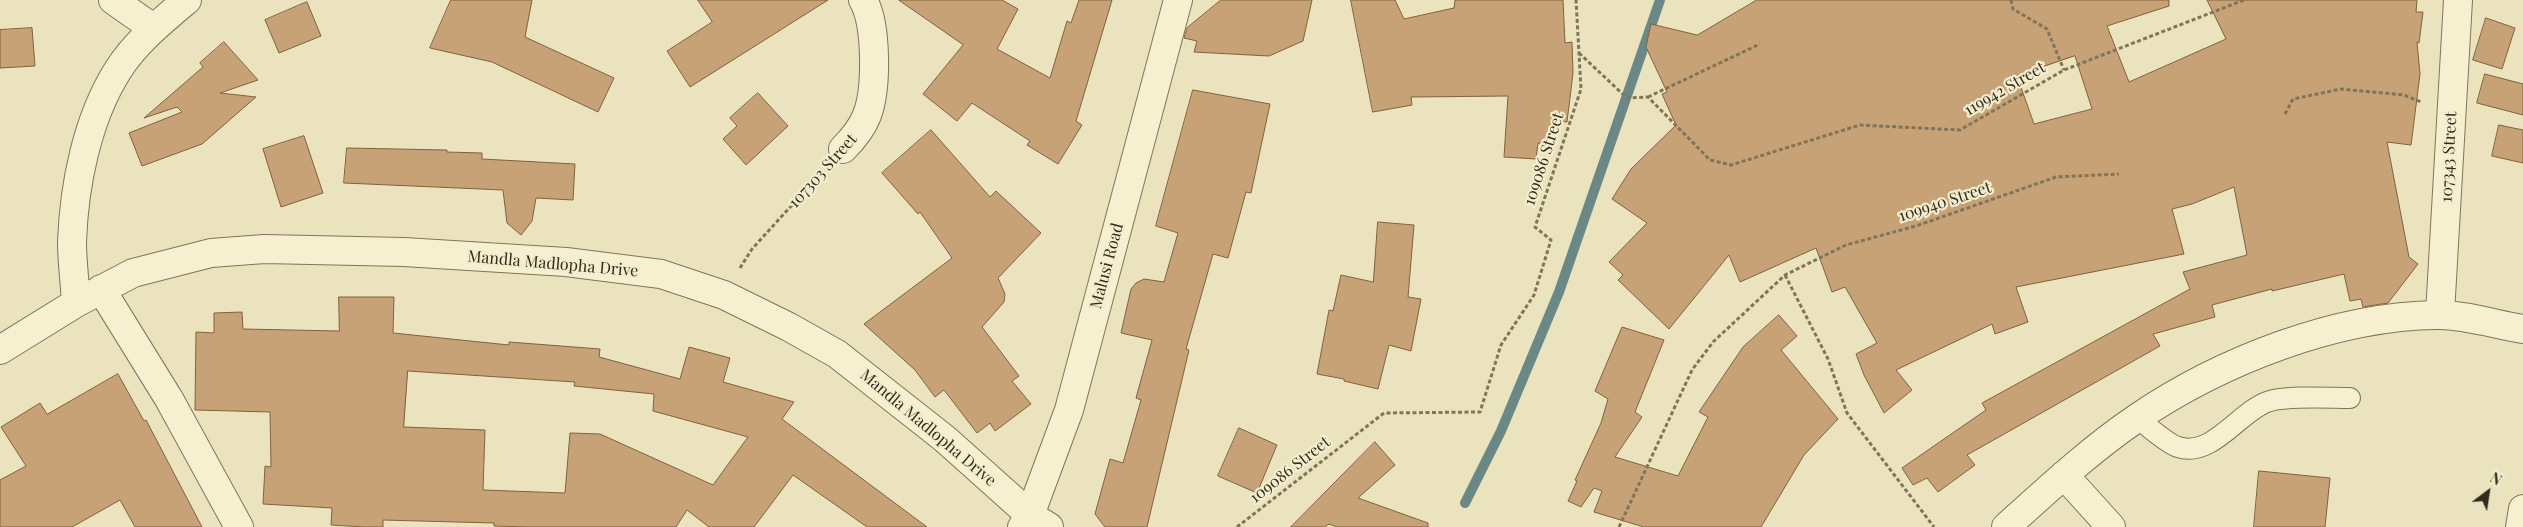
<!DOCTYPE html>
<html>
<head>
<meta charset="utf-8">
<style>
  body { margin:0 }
  #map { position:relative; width:2523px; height:527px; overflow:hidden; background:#ebe3be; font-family:"Playfair Display",serif }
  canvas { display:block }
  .north { position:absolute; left:2463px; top:467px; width:50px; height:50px; -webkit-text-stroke:4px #f3edcd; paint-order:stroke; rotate:31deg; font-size:14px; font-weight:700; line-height:20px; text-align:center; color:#322a1c }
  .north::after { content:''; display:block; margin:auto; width:18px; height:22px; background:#322a1c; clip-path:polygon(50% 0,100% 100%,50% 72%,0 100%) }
</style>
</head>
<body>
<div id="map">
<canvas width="2523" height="527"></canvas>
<div class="north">N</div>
</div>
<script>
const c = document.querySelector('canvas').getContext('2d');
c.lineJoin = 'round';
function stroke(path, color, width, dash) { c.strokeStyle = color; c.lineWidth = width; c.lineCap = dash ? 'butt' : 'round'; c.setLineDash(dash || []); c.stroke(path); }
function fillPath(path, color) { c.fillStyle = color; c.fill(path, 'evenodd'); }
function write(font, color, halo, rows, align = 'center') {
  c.font = font + ' "Playfair Display",serif'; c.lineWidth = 4.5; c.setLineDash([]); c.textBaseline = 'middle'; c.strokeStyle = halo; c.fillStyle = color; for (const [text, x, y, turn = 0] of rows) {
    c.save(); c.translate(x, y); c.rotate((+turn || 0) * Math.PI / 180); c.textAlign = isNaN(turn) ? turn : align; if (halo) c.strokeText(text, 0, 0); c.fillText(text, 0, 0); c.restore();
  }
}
stroke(new Path2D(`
  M 1465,503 L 1501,431 L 1559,292 L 1660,0`), '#6a8986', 10);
const building = new Path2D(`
  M 451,0 L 532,0 L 525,37 L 614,78 L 598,112 L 492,62 L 430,48 Z
  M 698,0 L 828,0 L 690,87 L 667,51 L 712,22 Z
  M 899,0 L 1002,0 L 1018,9 L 997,49 L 1050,78 L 1067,21 L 1071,23 L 1079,0 L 1112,0 L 1076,121 L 1082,125 L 1058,164 L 1027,145 L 1030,141 L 972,103 L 957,121 L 923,94 L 963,45 Z
  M 1221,0 L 1312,0 L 1303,41 L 1269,56 L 1194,52 L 1197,41 L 1184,38 L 1187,28 Z
  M 1351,0 L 1395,0 L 1404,19 L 1454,8 L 1455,0 L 1563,0 L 1565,43 L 1572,42 L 1573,73 L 1567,122 L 1557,121 L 1555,145 L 1538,143 L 1536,159 L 1504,157 L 1508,96 L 1411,97 L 1412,105 L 1373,112 Z
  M 1757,0 L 2169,0 L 2169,6 L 2107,26 L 2129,82 L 2226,39 L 2207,0 L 2417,0 L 2416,12 L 2423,12 L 2419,43 L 2417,42 L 2420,74 L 2411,145 L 2387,142 L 2409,257 L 2418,264 L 2388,303 L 2363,307 L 2361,299 L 2350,301 L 2344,274 L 2272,291 L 2272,289 L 2212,305 L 2215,317 L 2153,334 L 2160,346 L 1967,455 L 1975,465 L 1938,492 L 1927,478 L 1913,485 L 1902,468 L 1986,410 L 1982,403 L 2190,289 L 2183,272 L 2247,255 L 2234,187 L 2192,204 L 2172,209 L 2184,254 L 2016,287 L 2028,322 L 1995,334 L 1992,324 L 1896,370 L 1912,390 L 1884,413 L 1864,375 L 1856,354 L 1877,343 L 1845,287 L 1832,292 L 1816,248 L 1740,282 L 1729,255 L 1669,329 L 1618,280 L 1623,275 L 1609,262 L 1647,223 L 1612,199 L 1631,169 L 1676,125 L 1662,94 L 1667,92 L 1646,47 L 1651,24 L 1697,35 ZM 2075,56 L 2092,109 L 2034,124 L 2017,76 Z
  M 307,2 L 321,36 L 279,53 L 265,20 Z
  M 2486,18 L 2515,28 L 2502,69 L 2473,60 Z
  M 32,28 L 35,66 L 0,68 L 0,30 Z
  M 224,42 L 258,80 L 220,93 L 256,97 L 202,144 L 142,166 L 129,133 L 182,112 L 177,107 L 144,118 L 203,67 L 200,63 Z
  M 2485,74 L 2523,84 L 2523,115 L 2477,103 Z
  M 1193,90 L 1270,104 L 1251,193 L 1246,192 L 1228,258 L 1213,254 L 1186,349 L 1189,350 L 1147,527 L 1105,527 L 1095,514 L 1110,459 L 1123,463 L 1141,400 L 1136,398 L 1152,340 L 1121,333 L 1131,289 L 1136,283 L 1144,279 L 1164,282 L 1178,233 L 1156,226 Z
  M 758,93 L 788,126 L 746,165 L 723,139 L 737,126 L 730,118 Z
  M 2499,125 L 2523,130 L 2523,163 L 2492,156 Z
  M 931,130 L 990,197 L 996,191 L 1041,233 L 998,278 L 1005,294 L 1004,302 L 982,327 L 1019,376 L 1012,381 L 1031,404 L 995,431 L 990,423 L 977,433 L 944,390 L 935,397 L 915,370 L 864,324 L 952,258 L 920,212 L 918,214 L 882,173 Z
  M 304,136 L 323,193 L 281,207 L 263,149 Z
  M 347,148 L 447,150 L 447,152 L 482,153 L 482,159 L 575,164 L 573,200 L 536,198 L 532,221 L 521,235 L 507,223 L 503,190 L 344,183 Z
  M 1378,222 L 1414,225 L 1408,297 L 1421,299 L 1411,351 L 1389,345 L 1378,389 L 1344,381 L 1344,379 L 1317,374 L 1329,310 L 1333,311 L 1341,275 L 1373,282 Z
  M 339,297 L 394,297 L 393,333 L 509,345 L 509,342 L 600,349 L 599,357 L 680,379 L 689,347 L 730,358 L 723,382 L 794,402 L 782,419 L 927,527 L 867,527 L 793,475 L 754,527 L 709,527 L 687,510 L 676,527 L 530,527 L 494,526 L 494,523 L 383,520 L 383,527 L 364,527 L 331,525 L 332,508 L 263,504 L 265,466 L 271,467 L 270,412 L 195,410 L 196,332 L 214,333 L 214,313 L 242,312 L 243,329 L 339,331 ZM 408,371 L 575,382 L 574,386 L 654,394 L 653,411 L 748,437 L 713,485 L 600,434 L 570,433 L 565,493 L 483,490 L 485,430 L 404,427 Z
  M 1779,315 L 1797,336 L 1781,350 L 1838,419 L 1804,455 L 1761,527 L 1644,527 L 1594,512 L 1602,491 L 1594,488 L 1581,507 L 1568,501 L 1577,481 L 1575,480 L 1601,423 L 1608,399 L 1595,391 L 1622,327 L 1664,340 L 1635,412 L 1642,417 L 1615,457 L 1678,476 L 1708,417 L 1699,412 L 1743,347 Z
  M 118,374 L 144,421 L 146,420 L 202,527 L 135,527 L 120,500 L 72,527 L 0,527 L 0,480 L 26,466 L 1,427 L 40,403 L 47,414 Z
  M 1239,428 L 1277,445 L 1257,493 L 1218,476 Z
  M 1375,442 L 1395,465 L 1358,498 L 1428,523 L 1428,527 L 1337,527 L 1329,524 L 1325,527 L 1291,527 Z
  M 2259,471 L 2330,478 L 2325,527 L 2254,527 Z`);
fillPath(building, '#c7a276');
stroke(building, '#80613f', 1);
const service = new Path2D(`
  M 2137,418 C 2148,426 2166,443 2178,447 C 2212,458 2238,413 2267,402 C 2284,395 2330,398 2350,398`);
const minor = new Path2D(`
  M 113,0 L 153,28
  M 843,149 C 853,139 862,128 867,115 C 877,89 877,24 863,0
  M 101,289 L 169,399 L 239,527
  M 76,303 C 75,283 72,262 72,242 C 74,185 87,119 118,70 C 136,42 162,21 187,0
  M 2440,314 L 2458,0
  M 0,350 L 76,303 L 133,273 L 211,253 L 264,249 L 404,252 L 566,262 L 661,274 L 724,295 L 789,327 L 837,354 L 945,439 L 1030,515 L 1049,527
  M 2064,475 L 2111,527
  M 1022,527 L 1030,515 L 1069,410 L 1178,0
  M 2006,527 C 2048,489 2090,450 2137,418 C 2221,361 2336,316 2437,315 C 2462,314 2498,325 2523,329
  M 2520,527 L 2523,509`);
stroke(service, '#827458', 22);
stroke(minor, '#827458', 30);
stroke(new Path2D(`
  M 2011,0 L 2013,9 L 2047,29 L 2064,70
  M 1579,53 L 1627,98 L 1648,97 L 1710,160 L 1731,165 L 1860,125 L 1960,130 L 2064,70 L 2244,0
  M 1648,97 L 1760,44
  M 2285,114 L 2293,99 L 2341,89 L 2404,95 L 2421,102
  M 740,268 L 752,249 L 822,172
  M 1785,275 L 1828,359 L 1847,413 L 1934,527
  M 1237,527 L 1384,413 L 1480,412 L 1501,345 L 1534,295 L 1551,240 L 1535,227 L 1581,89 L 1576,0
  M 1619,527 L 1692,370 L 1713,342 L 1785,275 L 1846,245 L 1916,226 L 2056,177 L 2119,174`), '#827458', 3, [4, 2.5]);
stroke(service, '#f6f0d1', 20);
stroke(minor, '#f6f0d1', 28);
write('16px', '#322a1c', '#f3edcd', [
  ["119942 Street",2005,89,-30],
  ["107343 Street",2449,157,-87],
  ["109086 Street",1544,159,-72],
  ["107303 Street",823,171,-48],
  ["109940 Street",1945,202,-18],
  ["Mandla Madlopha Drive",553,264,5],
  ["Malusi Road",1107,266,-75],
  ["Mandla Madlopha Drive",928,428,40],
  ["109086 Street",1290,470,-38]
]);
</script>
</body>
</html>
